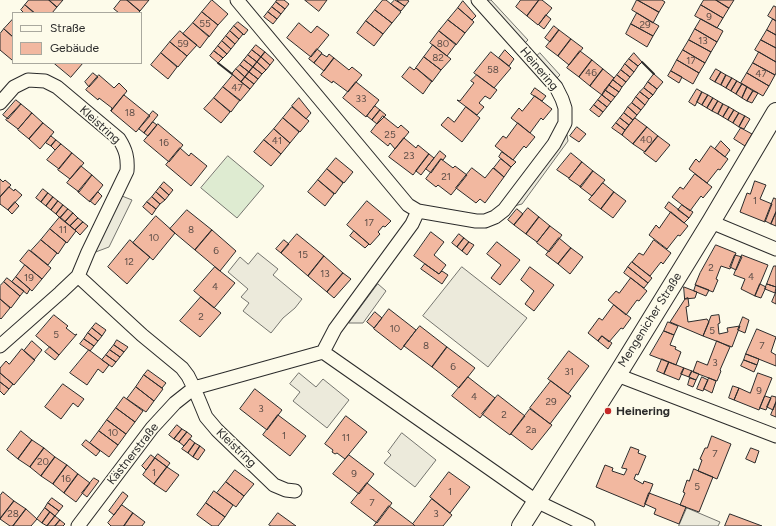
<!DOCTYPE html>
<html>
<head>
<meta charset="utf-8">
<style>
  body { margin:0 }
  #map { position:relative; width:776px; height:526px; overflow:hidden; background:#fdfbea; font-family:Figtree,sans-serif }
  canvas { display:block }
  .legend { position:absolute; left:12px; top:12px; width:130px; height:52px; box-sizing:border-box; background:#fdfbea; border:1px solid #a9a89e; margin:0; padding:5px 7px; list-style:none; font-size:12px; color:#2b2b2b }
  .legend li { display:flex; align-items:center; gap:8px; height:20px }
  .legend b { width:20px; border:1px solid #a9a89e }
</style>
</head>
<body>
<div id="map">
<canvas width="776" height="526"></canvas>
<ul class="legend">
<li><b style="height:5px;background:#fdfbea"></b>Straße</li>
<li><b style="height:11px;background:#f2b8a0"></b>Gebäude</li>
</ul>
</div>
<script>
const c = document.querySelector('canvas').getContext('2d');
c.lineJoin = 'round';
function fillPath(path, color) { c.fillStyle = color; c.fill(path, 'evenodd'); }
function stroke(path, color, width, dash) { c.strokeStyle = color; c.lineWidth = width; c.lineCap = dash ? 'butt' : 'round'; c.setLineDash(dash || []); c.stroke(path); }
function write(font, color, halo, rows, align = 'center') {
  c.font = font + ' Figtree,sans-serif'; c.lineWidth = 3; c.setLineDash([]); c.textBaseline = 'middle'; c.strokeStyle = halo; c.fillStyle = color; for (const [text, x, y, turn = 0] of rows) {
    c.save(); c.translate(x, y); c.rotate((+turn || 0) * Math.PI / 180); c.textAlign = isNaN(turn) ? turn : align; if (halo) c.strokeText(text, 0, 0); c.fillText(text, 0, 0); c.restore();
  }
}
const green = new Path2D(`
  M 228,156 L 264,186 L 237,218 L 201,188 Z`);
fillPath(green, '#deebd1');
stroke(green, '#74746e', 1);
const parking = new Path2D(`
  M 484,0 L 491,0 L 528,40 L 524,44 Z
  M 540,53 L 560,75 L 556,79 L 536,57 Z
  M 567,135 L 568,141 L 522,204 L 514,206 Z
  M 122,196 L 132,200 L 109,247 L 93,253 Z
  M 258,253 L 278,269 L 273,275 L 302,299 L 295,308 L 283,318 L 271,333 L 243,311 L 249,303 L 241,297 L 248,289 L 228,272 L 240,257 L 248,264 Z
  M 462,267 L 527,318 L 488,367 L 423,316 Z
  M 378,284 L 386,291 L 363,323 L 349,323 Z
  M 299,373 L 316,387 L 323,379 L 349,400 L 327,428 L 293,401 L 300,392 L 290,384 Z
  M 402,433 L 436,460 L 415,487 L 384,463 L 391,455 L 388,452 Z
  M 687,508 L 720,522 L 718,526 L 679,526 Z`);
fillPath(parking, '#eceadb');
stroke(parking, '#74746e', 1);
const building = new Path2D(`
  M 29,0 L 49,0 L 57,7 L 52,13 L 35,13 L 25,5 Z
  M 49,0 L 63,0 L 57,7 Z
  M 121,0 L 127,0 L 140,11 L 138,13 L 119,13 L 114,9 Z
  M 127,0 L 149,0 L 140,11 Z
  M 212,0 L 228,14 L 218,25 L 202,12 Z
  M 277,0 L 284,0 L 289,4 L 285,9 L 276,2 Z
  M 305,0 L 327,0 L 319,11 Z
  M 383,0 L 386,0 L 401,12 L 392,23 L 375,10 Z
  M 395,0 L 405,6 L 401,11 L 391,4 Z
  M 397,0 L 407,0 L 409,1 L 405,6 Z
  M 521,0 L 539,0 L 527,16 L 516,7 Z
  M 539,0 L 542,0 L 552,8 L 538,25 L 527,16 Z
  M 637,0 L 659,12 L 653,23 L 632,10 Z
  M 638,0 L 662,0 L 665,2 L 659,12 Z
  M 704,0 L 716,0 L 729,8 L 723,18 L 701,5 Z
  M 716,0 L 734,0 L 729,8 Z
  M 463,1 L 476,16 L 472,20 L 458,8 Z
  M 276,2 L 285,9 L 281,14 L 272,7 Z
  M 25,5 L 34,13 L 24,13 L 21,10 Z
  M 701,5 L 723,18 L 717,28 L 695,16 Z
  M 774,6 L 776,7 L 776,21 L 768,16 Z
  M 272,7 L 281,14 L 277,19 L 268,12 Z
  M 458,8 L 474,22 L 465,33 L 448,20 Z
  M 375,10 L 392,23 L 383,34 L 366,21 Z
  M 202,12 L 218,25 L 209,37 L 193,23 Z
  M 268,12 L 277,19 L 273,24 L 264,17 Z
  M 637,13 L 659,26 L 653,36 L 631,24 Z
  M 546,15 L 551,19 L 544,29 L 539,25 Z
  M 13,19 L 13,37 L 4,29 Z
  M 701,19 L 723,31 L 717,42 L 695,29 Z
  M 773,19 L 776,21 L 776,35 L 767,30 Z
  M 448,20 L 465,33 L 456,45 L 439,31 Z
  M 366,21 L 383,34 L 374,46 L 357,33 Z
  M 238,22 L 248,30 L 244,35 L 234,26 Z
  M 193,23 L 209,36 L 200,48 L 183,34 Z
  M 299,23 L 311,33 L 317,26 L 329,35 L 311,57 L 287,38 Z
  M 631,24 L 653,36 L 647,47 L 626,34 Z
  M 234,26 L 243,34 L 239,39 L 230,31 Z
  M 554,26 L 559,30 L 550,42 L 545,38 Z
  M 4,29 L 13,37 L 13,59 L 12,60 L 0,50 L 0,34 Z
  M 695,29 L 717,42 L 711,52 L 689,40 Z
  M 559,30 L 571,39 L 558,56 L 546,47 Z
  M 767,30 L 776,35 L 776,48 L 761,40 Z
  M 180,31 L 197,45 L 187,56 L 170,42 Z
  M 230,31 L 239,39 L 235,44 L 226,36 Z
  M 439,31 L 456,44 L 447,56 L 430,43 Z
  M 226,36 L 235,44 L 231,49 L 222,41 Z
  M 571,39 L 583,48 L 569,65 L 558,56 Z
  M 689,40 L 711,52 L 705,63 L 683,50 Z
  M 761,40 L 776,48 L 776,62 L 755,50 Z
  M 222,41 L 231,49 L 227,54 L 218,46 Z
  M 170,42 L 187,56 L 178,67 L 161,53 Z
  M 256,45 L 265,52 L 261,57 L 252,50 Z
  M 433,45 L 451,59 L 441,70 L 424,57 Z
  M 218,46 L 227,54 L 223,58 L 214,51 Z
  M 317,49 L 322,53 L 314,63 L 309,59 Z
  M 252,50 L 261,57 L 257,62 L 248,55 Z
  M 505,50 L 514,59 L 509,66 L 499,58 Z
  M 683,50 L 705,63 L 699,73 L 677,60 Z
  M 214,51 L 223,58 L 218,63 L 210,56 Z
  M 580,51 L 592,60 L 579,77 L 567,68 Z
  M 265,52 L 274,60 L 270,65 L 261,57 Z
  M 491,52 L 511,68 L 494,88 L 474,73 Z
  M 759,52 L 776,62 L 776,73 L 775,75 L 753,63 Z
  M 161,53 L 177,67 L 168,79 L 151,65 Z
  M 634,53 L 642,62 L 638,66 L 629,59 Z
  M 322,54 L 327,57 L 329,54 L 334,58 L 324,71 L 314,63 Z
  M 248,55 L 257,62 L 253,67 L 244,60 Z
  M 261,57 L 270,65 L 266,70 L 257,62 Z
  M 424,57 L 441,70 L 432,82 L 416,68 Z
  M 334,58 L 349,70 L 352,67 L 362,75 L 348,92 L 333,81 L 332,83 L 321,75 Z
  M 629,59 L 638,66 L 634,72 L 625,64 Z
  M 244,60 L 253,67 L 249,72 L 240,65 Z
  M 592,60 L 603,69 L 590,86 L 579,77 Z
  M 677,60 L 699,73 L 693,84 L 671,71 Z
  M 257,62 L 266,70 L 262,74 L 253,67 Z
  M 54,63 L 83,63 L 71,77 Z
  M 753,63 L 775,75 L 769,86 L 747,73 Z
  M 625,64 L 634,72 L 630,77 L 621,70 Z
  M 240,65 L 249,72 L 245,77 L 236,69 Z
  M 253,67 L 262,74 L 258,79 L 249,72 Z
  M 410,67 L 414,70 L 416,68 L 432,81 L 423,94 L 402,77 Z
  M 236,69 L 245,77 L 241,82 L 232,74 Z
  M 603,69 L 614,78 L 602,95 L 590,86 Z
  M 716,69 L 721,72 L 715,82 L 710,79 Z
  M 621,70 L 630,77 L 626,82 L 617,75 Z
  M 671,71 L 682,77 L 679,83 L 668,76 Z
  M 249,72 L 258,79 L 254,84 L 245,77 Z
  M 721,72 L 726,75 L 721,85 L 715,82 Z
  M 93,73 L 98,77 L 89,87 L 85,82 Z
  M 747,73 L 769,86 L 763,96 L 741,83 Z
  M 654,74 L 663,82 L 657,89 L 648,82 Z
  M 99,75 L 114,88 L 119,83 L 127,91 L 111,111 L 112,108 L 99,98 L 98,100 L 86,90 Z
  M 233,75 L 250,89 L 240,101 L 223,87 Z
  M 477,75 L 497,90 L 490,99 L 485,96 L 479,103 L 484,107 L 477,115 L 457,100 L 460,101 L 474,83 L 471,81 Z
  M 617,75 L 626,82 L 622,87 L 613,80 Z
  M 726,75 L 732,78 L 726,88 L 721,85 Z
  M 245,77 L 254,84 L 250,89 L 241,82 Z
  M 732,78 L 737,81 L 731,91 L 726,88 Z
  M 613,80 L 622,87 L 619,92 L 609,85 Z
  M 737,81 L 742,84 L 736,94 L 731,91 Z
  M 356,82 L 379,100 L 366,117 L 343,98 Z
  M 648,82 L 657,89 L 653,95 L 644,88 Z
  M 742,84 L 747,87 L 742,98 L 736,94 Z
  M 609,85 L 619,92 L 615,97 L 605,90 Z
  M 223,87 L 240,100 L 231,112 L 214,98 Z
  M 747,87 L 753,91 L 747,101 L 742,98 Z
  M 535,88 L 546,96 L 542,101 L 531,94 Z
  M 644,88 L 653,95 L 649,99 L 640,92 Z
  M 697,89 L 702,92 L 695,106 L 689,102 Z
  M 605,90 L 615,97 L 611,102 L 602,95 Z
  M 753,91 L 758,93 L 752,103 L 747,101 Z
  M 640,92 L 649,99 L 645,105 L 636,97 Z
  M 702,92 L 708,95 L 702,105 L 697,102 Z
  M 124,95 L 150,116 L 136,132 L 111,111 Z
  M 602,95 L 611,102 L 607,107 L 598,100 Z
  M 708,95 L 713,98 L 707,108 L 702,105 Z
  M 535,96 L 552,109 L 543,120 L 541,118 L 530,133 L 511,118 L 519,108 L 522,111 Z
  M 636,97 L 645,105 L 641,110 L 632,103 Z
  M 214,98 L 230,112 L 221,123 L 204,109 Z
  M 299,98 L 311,113 L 306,119 L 292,106 Z
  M 713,98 L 718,101 L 712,111 L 707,108 Z
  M 16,100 L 21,104 L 8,119 L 3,115 Z
  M 598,100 L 607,107 L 603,112 L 594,105 Z
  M 718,101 L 723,104 L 718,114 L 712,111 Z
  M 632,103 L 641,110 L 637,115 L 628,107 Z
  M 21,104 L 32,113 L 18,129 L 6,120 Z
  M 723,104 L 729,107 L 723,117 L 718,114 Z
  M 594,105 L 603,112 L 599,117 L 590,110 Z
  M 375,106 L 380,110 L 372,120 L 367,116 Z
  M 292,107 L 309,121 L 300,132 L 283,118 Z
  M 466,107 L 480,118 L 462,142 L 441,125 L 448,117 L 454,122 Z
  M 628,107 L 637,115 L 633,120 L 624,113 Z
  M 729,107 L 734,110 L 728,120 L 723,117 Z
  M 380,110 L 386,115 L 377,124 L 372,120 Z
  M 734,110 L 739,113 L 733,123 L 728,120 Z
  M 153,111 L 158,115 L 144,133 L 139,129 Z
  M 32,113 L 43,123 L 29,139 L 18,130 Z
  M 624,113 L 633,120 L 629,125 L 620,118 Z
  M 739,113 L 745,116 L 739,127 L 733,123 Z
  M 383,116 L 398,128 L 401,125 L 409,132 L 395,149 L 390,143 L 388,146 L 371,132 Z
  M 745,116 L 750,119 L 744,129 L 739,127 Z
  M 283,118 L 299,132 L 290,143 L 274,129 Z
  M 620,118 L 629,125 L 625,130 L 616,123 Z
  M 635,118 L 647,127 L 633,144 L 622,135 Z
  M 153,122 L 157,125 L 148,136 L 144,133 Z
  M 43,123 L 54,132 L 40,149 L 29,139 Z
  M 518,123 L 535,137 L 526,148 L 524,146 L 513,160 L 495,146 L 503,136 L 506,138 Z
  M 616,123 L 625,130 L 622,135 L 612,128 Z
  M 158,124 L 183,145 L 169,162 L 144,141 Z
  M 577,127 L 586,134 L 579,142 L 570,136 Z
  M 647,127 L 658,136 L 645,152 L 633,144 Z
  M 741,128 L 752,134 L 745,146 L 734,139 Z
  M 274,129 L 290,143 L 281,154 L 264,140 Z
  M 51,136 L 56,140 L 51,146 L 46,143 Z
  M 658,136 L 670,145 L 656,162 L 644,153 Z
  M 404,138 L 416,148 L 418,145 L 429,154 L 413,175 L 389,157 Z
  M 56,140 L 61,144 L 55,150 L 51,146 Z
  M 264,140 L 281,154 L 271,166 L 254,152 Z
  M 721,141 L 730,150 L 725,157 L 715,149 Z
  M 61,144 L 72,153 L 59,169 L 47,160 Z
  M 711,146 L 728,159 L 720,170 L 718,169 L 707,183 L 689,169 L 695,160 L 696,159 L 699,162 Z
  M 180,148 L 189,156 L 191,153 L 207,166 L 191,186 L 166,165 Z
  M 440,151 L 446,156 L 443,160 L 441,159 L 431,173 L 426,169 Z
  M 502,152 L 516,162 L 511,167 L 499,157 Z
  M 72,153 L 84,163 L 70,179 L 58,170 Z
  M 571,153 L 582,162 L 569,178 L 557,170 Z
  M 429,154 L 434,158 L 421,175 L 416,171 Z
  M 336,158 L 353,172 L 344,183 L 327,169 Z
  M 441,159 L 453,168 L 455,166 L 467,175 L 451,195 L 438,185 L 436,187 L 426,179 Z
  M 501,159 L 511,167 L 504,177 L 494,168 Z
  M 582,162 L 593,171 L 581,187 L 569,179 Z
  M 81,166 L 92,175 L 79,192 L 67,183 Z
  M 472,168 L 485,178 L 493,168 L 504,177 L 485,203 L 480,199 L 476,203 L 456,188 Z
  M 327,169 L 343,183 L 335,194 L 318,180 Z
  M 593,171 L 605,180 L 592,196 L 580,187 Z
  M 695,174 L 712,187 L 703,198 L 701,196 L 690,211 L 672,197 L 680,187 L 683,189 Z
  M 92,175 L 103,185 L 90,202 L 78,192 Z
  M 0,179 L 3,182 L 5,180 L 11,185 L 0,197 Z
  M 318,180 L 334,194 L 325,206 L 308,192 Z
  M 755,181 L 766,185 L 760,199 L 772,204 L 765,222 L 740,212 L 747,193 L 750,194 Z
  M 164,182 L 173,190 L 169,195 L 160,187 Z
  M 603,183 L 614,192 L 601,209 L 589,200 Z
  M 9,187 L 14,191 L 15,189 L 22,195 L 8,210 L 0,204 L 0,197 Z
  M 160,187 L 169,195 L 165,200 L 156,192 Z
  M 43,189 L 48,193 L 41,202 L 36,198 Z
  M 98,192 L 102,196 L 95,205 L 90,201 Z
  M 156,192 L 165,200 L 160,204 L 152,197 Z
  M 614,192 L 626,201 L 613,218 L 601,209 Z
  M 48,193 L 53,197 L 46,206 L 41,202 Z
  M 53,197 L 58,201 L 51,210 L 46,206 Z
  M 152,197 L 160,204 L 156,209 L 147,202 Z
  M 774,198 L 776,199 L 776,212 L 771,224 L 765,221 Z
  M 58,201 L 63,205 L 56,214 L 51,210 Z
  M 367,201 L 391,221 L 385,227 L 383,226 L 378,232 L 380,234 L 370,245 L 347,225 Z
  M 15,202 L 19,206 L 12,214 L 8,210 Z
  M 147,202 L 156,209 L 152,215 L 143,207 Z
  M 669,202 L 689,218 L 684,223 L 665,208 Z
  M 63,205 L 68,209 L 60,218 L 56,214 Z
  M 682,205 L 693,212 L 689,218 L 678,210 Z
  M 528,208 L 539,217 L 526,234 L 514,225 Z
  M 68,209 L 73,213 L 65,222 L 60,218 Z
  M 517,209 L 523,214 L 514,225 L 508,220 Z
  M 187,210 L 212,230 L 195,250 L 170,229 Z
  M 671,212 L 688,226 L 680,236 L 678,235 L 667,249 L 649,235 L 656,225 L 659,228 Z
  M 776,212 L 776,226 L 771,224 Z
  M 73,213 L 78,218 L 70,226 L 65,222 Z
  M 156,216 L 175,233 L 153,260 L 133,243 Z
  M 60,217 L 76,231 L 67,243 L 50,229 Z
  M 539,217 L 550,226 L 537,242 L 526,234 Z
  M 78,218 L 83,222 L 75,230 L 70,226 Z
  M 83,222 L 88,226 L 80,235 L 75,230 Z
  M 550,226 L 562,235 L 549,252 L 537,243 Z
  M 50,229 L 66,242 L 58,254 L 41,240 Z
  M 212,230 L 236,251 L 220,271 L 195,250 Z
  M 354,231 L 369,244 L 365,248 L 350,236 Z
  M 431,232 L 444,242 L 434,255 L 446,265 L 439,274 L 414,256 Z
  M 297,234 L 324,256 L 308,276 L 281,253 Z
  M 459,234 L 464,238 L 457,247 L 452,243 Z
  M 464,238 L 469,242 L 462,251 L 457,247 Z
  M 559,238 L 571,248 L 558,264 L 546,255 Z
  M 41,240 L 57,253 L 48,265 L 31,251 Z
  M 130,240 L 150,257 L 127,284 L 108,267 Z
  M 284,240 L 289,244 L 281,253 L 276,249 Z
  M 654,240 L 671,253 L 663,264 L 661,262 L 650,276 L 632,262 L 639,253 L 643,255 Z
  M 469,242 L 474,245 L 467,255 L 462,251 Z
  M 497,242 L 520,260 L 500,285 L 491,278 L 501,265 L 487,254 Z
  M 716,245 L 736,253 L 730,269 L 721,266 L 716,279 L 718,280 L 713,292 L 695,285 L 700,273 Z
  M 571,248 L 583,257 L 570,274 L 558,264 Z
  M 29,250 L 51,268 L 42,279 L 20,261 Z
  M 735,255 L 742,257 L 736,270 L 730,267 Z
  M 742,255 L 768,265 L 755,296 L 741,289 L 745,279 L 734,275 Z
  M 324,256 L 343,273 L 327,292 L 308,276 Z
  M 632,262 L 652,278 L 648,283 L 628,267 Z
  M 425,264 L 439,274 L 442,271 L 448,275 L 442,284 L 421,269 Z
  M 25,265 L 42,279 L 32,291 L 16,277 Z
  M 774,266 L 776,266 L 776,287 L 767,284 Z
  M 215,267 L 235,283 L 214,308 L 194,291 Z
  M 530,267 L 554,285 L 534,311 L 525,304 L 534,291 L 521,280 Z
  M 628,267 L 648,283 L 644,288 L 624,273 Z
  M 343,273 L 351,279 L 334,298 L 327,292 Z
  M 16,277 L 30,289 L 27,294 L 12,282 Z
  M 7,278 L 24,291 L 20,296 L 4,282 Z
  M 631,278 L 647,291 L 639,301 L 637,300 L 626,315 L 608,300 L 616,291 L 619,293 Z
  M 4,282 L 20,296 L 11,308 L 0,299 L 0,286 Z
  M 760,284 L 766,287 L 761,298 L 755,296 Z
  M 767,284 L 776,287 L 775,293 L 765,289 Z
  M 696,285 L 709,290 L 706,296 L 694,291 Z
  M 684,287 L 697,292 L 695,298 L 685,299 Z
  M 776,292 L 776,304 L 772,302 Z
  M 201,297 L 221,313 L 200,337 L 180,321 Z
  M 688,298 L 689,306 L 686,307 L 688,322 L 707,319 L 709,322 L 703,336 L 670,322 L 685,299 Z
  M 0,299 L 10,308 L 1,319 L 0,318 Z
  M 614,305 L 631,318 L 623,329 L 621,328 L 609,342 L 602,336 L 598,341 L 588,333 L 599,318 L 602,320 Z
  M 389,309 L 416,330 L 401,350 L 374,329 Z
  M 375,312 L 382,318 L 374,328 L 367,322 Z
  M 54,315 L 68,326 L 66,328 L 75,335 L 77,334 L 59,355 L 36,336 Z
  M 719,315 L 720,323 L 718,324 L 719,334 L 728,332 L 727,328 L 740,326 L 732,347 L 703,336 L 711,316 Z
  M 743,317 L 749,320 L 745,333 L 738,330 Z
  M 668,322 L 678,326 L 674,335 L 664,331 Z
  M 96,323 L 106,330 L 102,336 L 92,328 Z
  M 420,326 L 447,347 L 432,367 L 404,346 Z
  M 92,328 L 102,336 L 98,341 L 88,333 Z
  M 757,329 L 776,337 L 771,352 L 776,355 L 776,366 L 746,354 Z
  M 664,331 L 674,335 L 670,345 L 676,347 L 675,349 L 681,352 L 676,365 L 650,355 Z
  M 88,333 L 98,341 L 94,346 L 84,339 Z
  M 602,336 L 612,343 L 608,349 L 598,341 Z
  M 84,339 L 94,346 L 90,351 L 80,344 Z
  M 117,340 L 128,347 L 124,352 L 114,345 Z
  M 32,341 L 42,350 L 34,360 L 24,351 Z
  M 717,341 L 730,347 L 720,370 L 721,371 L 717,381 L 693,372 L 697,361 L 707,365 Z
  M 114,345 L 124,352 L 120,357 L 110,350 Z
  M 50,347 L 59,355 L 55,360 L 45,352 Z
  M 447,347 L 475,368 L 459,388 L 432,367 Z
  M 22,349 L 35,360 L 14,385 L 0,373 L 0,368 L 6,361 L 9,364 Z
  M 89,350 L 109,365 L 103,373 L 98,369 L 87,385 L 70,373 Z
  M 110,350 L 120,357 L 116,362 L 106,355 Z
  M 569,351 L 589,366 L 568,394 L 548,379 Z
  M 746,354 L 759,359 L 757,365 L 744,360 Z
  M 106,355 L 116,362 L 112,367 L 102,360 Z
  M 662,359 L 669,362 L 664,374 L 657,371 Z
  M 744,360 L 757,365 L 754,372 L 741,366 Z
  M 669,362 L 684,368 L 679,380 L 664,374 Z
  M 684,368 L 692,371 L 689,377 L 681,374 Z
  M 148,370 L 166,383 L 162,388 L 144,375 Z
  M 692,371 L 699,374 L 696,380 L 689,377 Z
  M 0,373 L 13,384 L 9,389 L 0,382 Z
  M 758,373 L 772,378 L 759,410 L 734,400 L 739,388 L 750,393 Z
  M 144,375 L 163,389 L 154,401 L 136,387 Z
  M 468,377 L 495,398 L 480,418 L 452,396 Z
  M 702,377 L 708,380 L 703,391 L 697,389 Z
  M 690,378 L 696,380 L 693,387 L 688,385 Z
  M 709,378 L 716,381 L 712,393 L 704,389 Z
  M 551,381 L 571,396 L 550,424 L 530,408 Z
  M 0,382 L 9,389 L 4,395 L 0,391 Z
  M 63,384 L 84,399 L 78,407 L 73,403 L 61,419 L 45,407 Z
  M 733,386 L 739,388 L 734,400 L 729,398 Z
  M 136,387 L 154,401 L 146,412 L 127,399 Z
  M 255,389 L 282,410 L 267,430 L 240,409 Z
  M 498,395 L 525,416 L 510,435 L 482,414 Z
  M 765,396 L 771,398 L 766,410 L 760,408 Z
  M 772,396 L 776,397 L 776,402 L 773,410 L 767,407 Z
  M 124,397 L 143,411 L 135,422 L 116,408 Z
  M 776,402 L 776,417 L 771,415 Z
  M 116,408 L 135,422 L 126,434 L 107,420 Z
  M 530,409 L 552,425 L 532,450 L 511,434 Z
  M 278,415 L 306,436 L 290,456 L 263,435 Z
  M 346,416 L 367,432 L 345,459 L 337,453 L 335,454 L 332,452 L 333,450 L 325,444 Z
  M 107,420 L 126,434 L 118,445 L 99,431 Z
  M 177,425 L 182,429 L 174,439 L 169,435 Z
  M 182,429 L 187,432 L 179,442 L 174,439 Z
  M 21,431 L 32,440 L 18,459 L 7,450 Z
  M 99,431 L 118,445 L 109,457 L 90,443 Z
  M 187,432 L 192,436 L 184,446 L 179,442 Z
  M 712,436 L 731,444 L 717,479 L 698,471 L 702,460 L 700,459 L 705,448 L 707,448 Z
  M 190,439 L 195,443 L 188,453 L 182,449 Z
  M 32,440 L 44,448 L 30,467 L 18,459 Z
  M 86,440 L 100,451 L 96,456 L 82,445 Z
  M 195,443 L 200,446 L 193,457 L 188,453 Z
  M 200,446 L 205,450 L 198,460 L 193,457 Z
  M 631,447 L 639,450 L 638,453 L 646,456 L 638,475 L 636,474 L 634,479 L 643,484 L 644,481 L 653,484 L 644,507 L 596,487 L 605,465 L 613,468 L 612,471 L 624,475 L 627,469 L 622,468 Z
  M 44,448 L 55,457 L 41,476 L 30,467 Z
  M 751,448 L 759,451 L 755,463 L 746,459 Z
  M 158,454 L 170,463 L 167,467 L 155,458 Z
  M 151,455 L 155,458 L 146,470 L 142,466 Z
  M 349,455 L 374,474 L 359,494 L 333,474 Z
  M 55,457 L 67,465 L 53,484 L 41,476 Z
  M 155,458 L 167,467 L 154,484 L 143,475 Z
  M 67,465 L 78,474 L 64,493 L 53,484 Z
  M 167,467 L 179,475 L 166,492 L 154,484 Z
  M 694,469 L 713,477 L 699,512 L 680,505 L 685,493 L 683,492 L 687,480 L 689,481 Z
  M 235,470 L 254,484 L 244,496 L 226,482 Z
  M 449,472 L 470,487 L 450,513 L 430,497 Z
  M 78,474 L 90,483 L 76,502 L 64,493 Z
  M 94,478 L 99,481 L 87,497 L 82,493 Z
  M 226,482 L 244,496 L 236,507 L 217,493 Z
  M 367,483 L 392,503 L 377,523 L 351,503 Z
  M 214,491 L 233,505 L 225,517 L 206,503 Z
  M 3,492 L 14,501 L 0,519 L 0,496 Z
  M 123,492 L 128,496 L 114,515 L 109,511 Z
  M 649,493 L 686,507 L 679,524 L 654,514 L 656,509 L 645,504 Z
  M 52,498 L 63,506 L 59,511 L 48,503 Z
  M 432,499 L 452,515 L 443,526 L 415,526 L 413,524 Z
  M 14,501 L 26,509 L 13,526 L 10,526 L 0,519 Z
  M 48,503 L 59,511 L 55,516 L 45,508 Z
  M 206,503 L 225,517 L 218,526 L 212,526 L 197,515 Z
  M 122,505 L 133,513 L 124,526 L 111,526 L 108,523 Z
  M 389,506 L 413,524 L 415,526 L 374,526 Z
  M 45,508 L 50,512 L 42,523 L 37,519 Z
  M 26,509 L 37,519 L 31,526 L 13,526 Z
  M 50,512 L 55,516 L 47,526 L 42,523 Z
  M 133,513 L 145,522 L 142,526 L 124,526 Z
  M 278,513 L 296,526 L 271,526 L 269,525 Z
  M 730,514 L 762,526 L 725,526 Z
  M 55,516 L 60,520 L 55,526 L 47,526 Z
  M 60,520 L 65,524 L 63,526 L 55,526 Z`);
fillPath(building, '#f2b8a0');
stroke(building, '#2b2b2b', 1);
const street = new Path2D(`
  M 237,0 L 408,205 L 418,211
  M 478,0 L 556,87 L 562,99 L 565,108 L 565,123 L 554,144 L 504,210 L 495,217 L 485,221 L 476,221 L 418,211 L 412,224 L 335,329 L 323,352 L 536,501 L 588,526
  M 0,103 L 14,87 L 28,80 L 45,81 L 57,87 L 119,139 C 126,150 128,158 127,171 L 88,252 L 78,276 L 60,293 L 0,346
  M 711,222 L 776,249
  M 78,276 L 142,335 L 182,368 L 188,376 L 194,388 L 206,417 L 217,430 L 274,485 L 286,490 L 295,491
  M 617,375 L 776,436
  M 78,526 L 152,428 L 175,403 L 194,388 L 323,352`);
const secondary = new Path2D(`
  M 521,526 L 617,375 L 711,222 L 776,112`);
stroke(street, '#2b2b2b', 15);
stroke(secondary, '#2b2b2b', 20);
stroke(street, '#fdfbea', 13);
stroke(secondary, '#fdfbea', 18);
stroke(new Path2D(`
  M 642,62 L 654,74
  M 218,63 L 232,74`), '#2b2b2b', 2);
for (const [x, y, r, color] of [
  [608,411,4,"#c62828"]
]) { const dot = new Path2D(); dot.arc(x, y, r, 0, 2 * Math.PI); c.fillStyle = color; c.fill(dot); stroke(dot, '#fdfbea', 1.5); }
write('10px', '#5d4e48', null, [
  ["9",709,17],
  ["55",205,24],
  ["29",645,25],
  ["13",703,41],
  ["59",183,44],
  ["80",443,44],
  ["82",438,58],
  ["17",691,61],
  ["58",493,70],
  ["46",591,73],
  ["47",761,74],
  ["47",237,88],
  ["33",361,99],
  ["18",130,113],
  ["25",390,135],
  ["40",646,140],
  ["41",277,141],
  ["16",164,143],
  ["23",409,156],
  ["21",446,177],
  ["1",755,201],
  ["17",369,223],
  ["11",63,230],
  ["8",191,230],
  ["10",154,238],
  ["6",216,251],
  ["15",303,255],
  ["12",129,262],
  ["2",711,268],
  ["13",325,274],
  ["4",751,277],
  ["19",29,278],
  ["4",215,287],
  ["2",201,317],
  ["10",395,329],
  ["5",712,331],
  ["5",56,335],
  ["8",426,346],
  ["7",762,346],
  ["3",715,363],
  ["6",453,367],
  ["31",569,372],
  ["9",759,391],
  ["4",474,397],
  ["29",551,402],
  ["3",261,409],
  ["2",504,415],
  ["2a",531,430],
  ["10",113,433],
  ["1",284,436],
  ["11",346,438],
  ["7",715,454],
  ["20",43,462],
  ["1",154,473],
  ["9",354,474],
  ["16",66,479],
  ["5",697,487],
  ["1",450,492],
  ["7",372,503],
  ["28",13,514],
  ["3",436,514]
]);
write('12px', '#2b2b2b', '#fdfbea', [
  ["Heinering",539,69,50],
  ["Kleistring",100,125,42],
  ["Mengenicher Straße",650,320,-58],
  ["Kleistring",236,448,44],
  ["Kästnerstraße",133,454,-52]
]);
write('bold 12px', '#2b2b2b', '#fdfbea', [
  ["Heinering",616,411]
], 'left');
</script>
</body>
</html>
